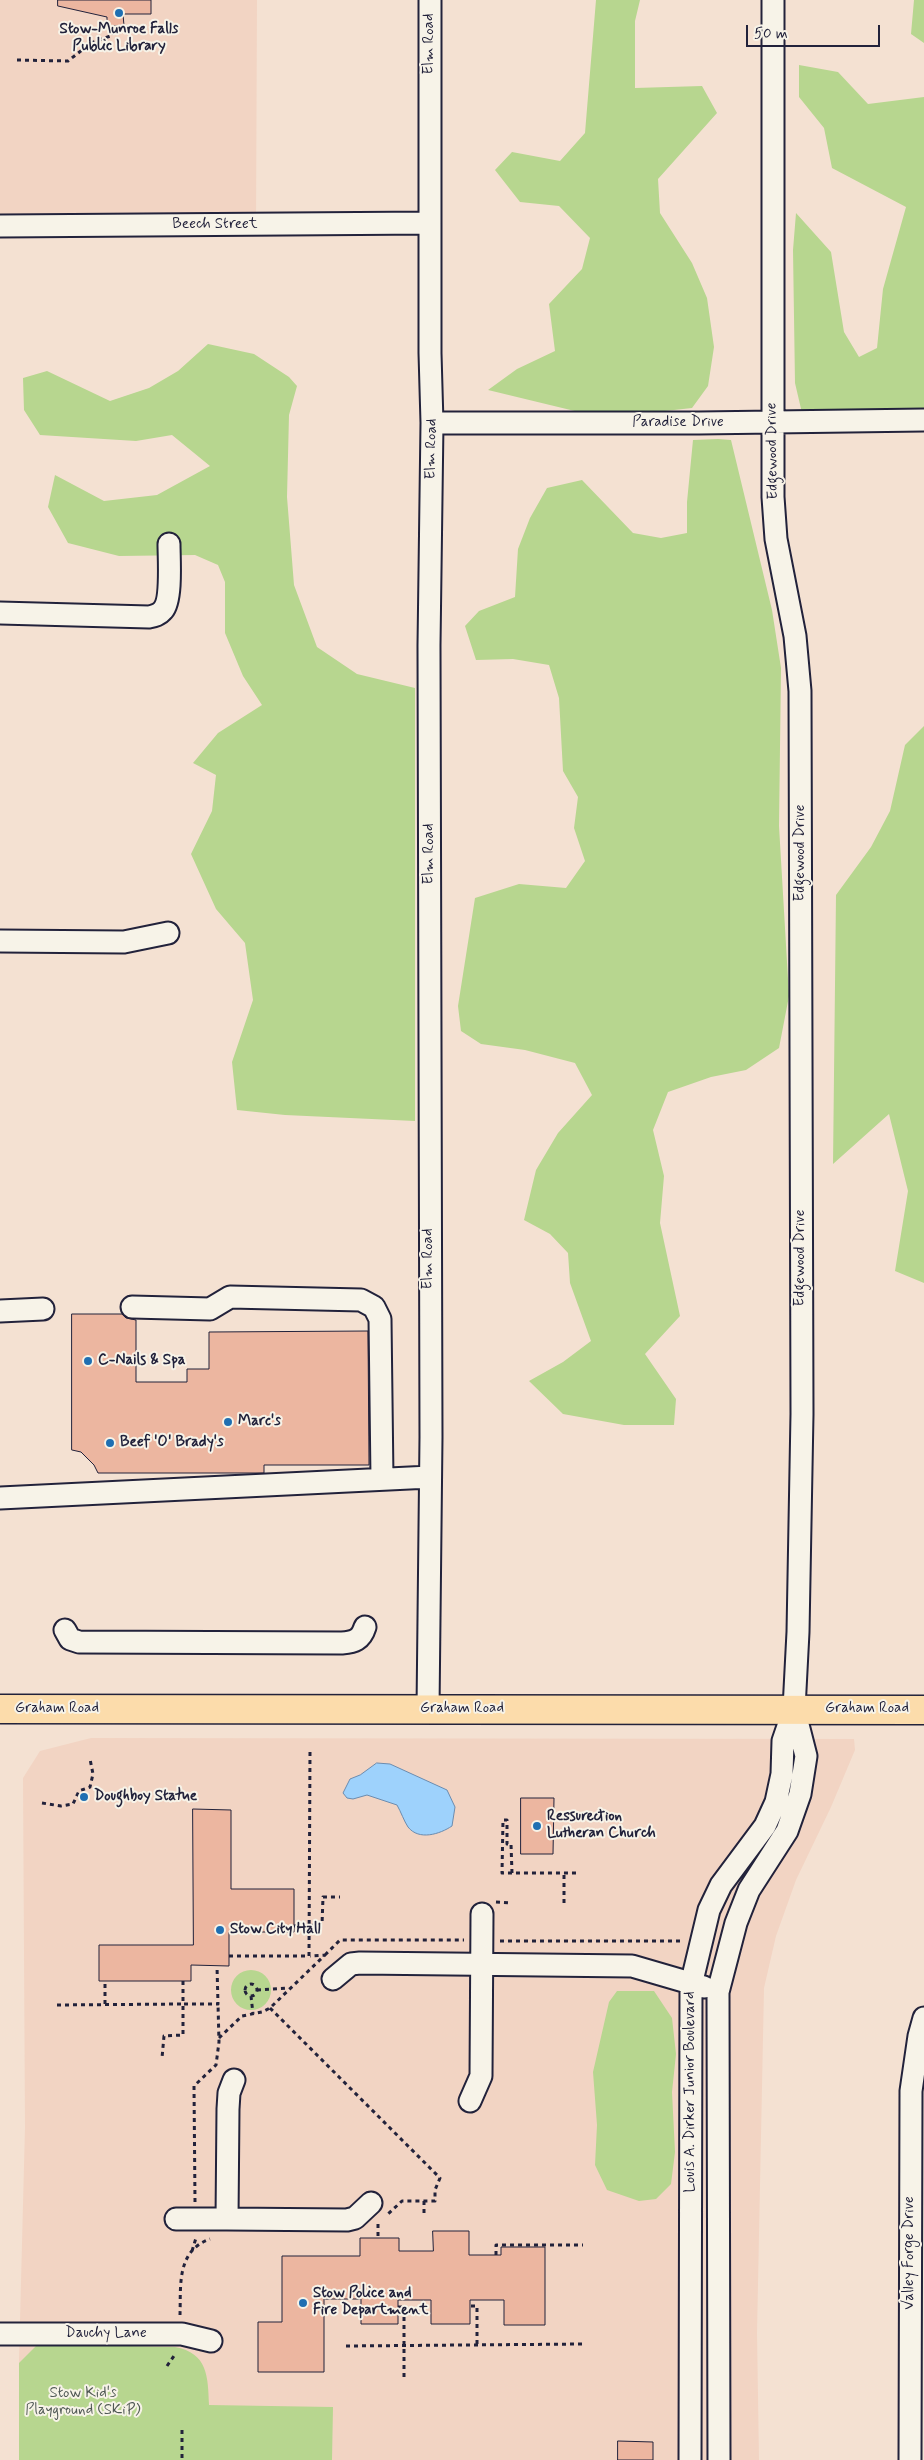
<!DOCTYPE html>
<html>
<head>
<meta charset="utf-8">
<style>
  body { margin:0 }
  #map { position:relative; width:924px; height:2460px; overflow:hidden; background:#f4e1d2; font-family:Mynerve,sans-serif }
  canvas { display:block }
  .scale { position:absolute; left:746px; top:25px; width:134px; height:22px; box-sizing:border-box; border:2px solid #22223b; border-top:0; padding-left:6px; font-size:15px; line-height:18px; white-space:nowrap; color:#22223b; -webkit-text-stroke:4px #f7f3e8; paint-order:stroke }
</style>
</head>
<body>
<div id="map">
<canvas width="924" height="2460"></canvas>
<div class="scale">50 m</div>
</div>
<script>
const c = document.querySelector('canvas').getContext('2d');
c.lineJoin = 'round';
function fillPath(path, color) { c.fillStyle = color; c.fill(path, 'evenodd'); }
function stroke(path, color, width, dash) { c.strokeStyle = color; c.lineWidth = width; c.lineCap = dash ? 'butt' : 'round'; c.setLineDash(dash || []); c.stroke(path); }
function write(font, color, halo, rows, align = 'center') {
  c.font = font + ' Mynerve,sans-serif'; c.lineWidth = 4; c.setLineDash([]); c.textBaseline = 'middle'; c.strokeStyle = halo; c.fillStyle = color; for (const [text, x, y, turn = 0] of rows) {
    c.save(); c.translate(x, y); c.rotate((+turn || 0) * Math.PI / 180); c.textAlign = isNaN(turn) ? turn : align; if (halo) c.strokeText(text, 0, 0); c.fillText(text, 0, 0); c.restore();
  }
}
fillPath(new Path2D(`
  M 0,0 L 257,0 L 256,225 L 0,226 Z
  M 91,1738 L 854,1739 L 855,1750 L 831,1807 L 796,1880 L 776,1936 L 764,1988 L 757,2333 L 759,2460 L 19,2460 L 19,2360 L 25,2127 L 23,1778 L 40,1751 Z`), '#f2d4c3');
fillPath(new Path2D(`
  M 596,0 L 640,0 L 635,21 L 635,88 L 702,86 L 717,113 L 658,179 L 660,213 L 692,263 L 707,298 L 714,347 L 708,386 L 692,408 L 638,414 L 583,413 L 488,390 L 517,369 L 555,351 L 549,304 L 582,269 L 590,238 L 559,206 L 520,202 L 495,170 L 512,152 L 560,161 L 585,133 Z
  M 914,0 L 924,0 L 924,43 L 911,34 Z
  M 799,65 L 838,72 L 868,104 L 924,97 L 924,413 L 802,413 L 795,383 L 793,250 L 796,213 L 831,252 L 844,332 L 859,357 L 877,348 L 883,289 L 906,207 L 832,168 L 824,128 L 799,97 Z
  M 208,344 L 254,354 L 289,377 L 297,386 L 289,415 L 287,497 L 294,585 L 317,647 L 357,674 L 415,688 L 415,1121 L 285,1115 L 237,1110 L 232,1062 L 253,1000 L 245,943 L 216,909 L 191,854 L 212,811 L 216,775 L 193,763 L 218,733 L 262,705 L 243,676 L 225,633 L 225,582 L 218,565 L 195,555 L 119,556 L 68,543 L 48,507 L 55,475 L 104,501 L 157,495 L 210,466 L 172,435 L 136,441 L 40,435 L 24,410 L 23,378 L 47,371 L 110,401 L 149,388 L 178,371 Z
  M 718,439 L 731,440 L 772,610 L 781,668 L 779,826 L 789,996 L 779,1048 L 746,1070 L 711,1077 L 668,1092 L 653,1130 L 664,1176 L 660,1223 L 680,1316 L 645,1354 L 676,1399 L 674,1425 L 624,1425 L 563,1414 L 529,1381 L 563,1362 L 591,1341 L 570,1283 L 568,1253 L 550,1234 L 524,1220 L 536,1170 L 558,1133 L 592,1095 L 575,1063 L 525,1050 L 481,1044 L 461,1031 L 458,1006 L 475,898 L 519,884 L 566,888 L 585,861 L 574,828 L 578,797 L 563,771 L 559,698 L 549,665 L 513,659 L 476,660 L 465,626 L 479,611 L 515,597 L 518,549 L 530,518 L 547,488 L 582,480 L 633,533 L 661,538 L 687,533 L 687,502 L 693,440 Z
  M 924,726 L 924,1283 L 895,1271 L 908,1191 L 889,1114 L 833,1164 L 836,895 L 871,847 L 890,811 L 905,745 Z
  M231 1990a20 20 0 1 1 40 0a20 20 0 1 1-40 0Z
  M 617,1991 L 654,1991 L 672,2018 L 676,2054 L 672,2092 L 675,2152 L 671,2184 L 656,2199 L 639,2201 L 607,2190 L 595,2165 L 597,2125 L 593,2072 L 609,2002 Z
  M 38,2344 L 175,2347 C 208,2353 208,2377 209,2405 L 333,2407 L 332,2460 L 19,2460 L 19,2363 Z`), '#b7d68f');
const water = new Path2D(`
  M 377,1763 L 390,1764 L 447,1790 L 455,1807 L 452,1826 C 440,1834 419,1841 408,1827 C 404,1821 401,1812 397,1805 L 367,1795 L 353,1799 L 347,1798 L 343,1793 L 350,1779 L 360,1775 Z`);
fillPath(water, '#9ed2fc');
stroke(water, '#6c8caf', 1);
const building = new Path2D(`
  M 58,0 L 151,0 L 151,14 L 123,14 L 124,26 L 107,26 L 107,17 L 58,6 Z
  M 72,1314 L 122,1314 L 126,1318 L 136,1320 L 136,1382 L 187,1382 L 187,1369 L 209,1369 L 209,1332 L 368,1331 L 369,1465 L 264,1465 L 264,1473 L 98,1473 L 94,1465 L 81,1452 L 72,1450 Z
  M 521,1798 L 554,1798 L 553,1854 L 521,1854 Z
  M 193,1809 L 231,1810 L 231,1889 L 294,1889 L 294,1932 L 229,1932 L 229,1966 L 191,1965 L 191,1981 L 99,1981 L 99,1945 L 193,1945 Z
  M 433,2231 L 469,2231 L 469,2255 L 501,2255 L 501,2247 L 545,2247 L 545,2325 L 504,2325 L 504,2300 L 470,2300 L 470,2324 L 431,2324 L 431,2300 L 398,2300 L 398,2324 L 361,2324 L 361,2299 L 324,2299 L 324,2372 L 258,2372 L 258,2322 L 282,2322 L 282,2256 L 360,2256 L 360,2238 L 399,2238 L 399,2251 L 433,2251 Z
  M 618,2441 L 653,2442 L 653,2460 L 618,2460 Z`);
fillPath(building, '#ecb6a0');
stroke(building, '#22223b', 1);
const minor = new Path2D(`
  M 0,226 L 430,223
  M 432,423 L 699,423 L 924,420
  M 0,613 L 149,617 C 154,616 159,615 163,610 C 172,600 169,558 169,544
  M 0,941 L 124,942 L 168,933
  M 132,1307 L 210,1309 L 230,1297 L 361,1300 L 374,1307 L 380,1319 L 382,1479
  M 0,1311 L 43,1309
  M 0,1498 L 430,1477
  M 65,1630 L 70,1639 L 79,1642 L 342,1643 C 354,1642 361,1640 365,1627
  M 428,1709 L 431,1437 L 429,645 L 432,423 L 430,353 L 430,0
  M 333,1979 L 351,1964 L 360,1963 L 632,1966 L 704,1987
  M 470,2101 L 481,2076 L 482,1914
  M 176,2219 L 227,2219 L 228,2109 L 229,2093 L 234,2080
  M 227,2219 L 347,2220 L 355,2218 L 371,2203
  M 0,2334 L 182,2334 L 211,2341
  M 690,2460 L 691,1985 L 709,1910 L 721,1885 L 765,1826 L 776,1802 L 782,1774 L 783,1741 L 794,1709 L 798,1632 L 802,1414 L 800,691 L 795,636 L 776,539 L 773,497 L 773,0
  M 719,2460 L 718,1992 L 736,1923 L 749,1890 L 787,1831 L 800,1794 L 806,1756 L 794,1709
  M 910,2460 L 911,2091 L 919,2036 L 924,2018`);
const major = new Path2D(`
  M 0,1709 L 924,1710`);
stroke(minor, '#22223b', 25);
stroke(major, '#22223b', 31);
stroke(new Path2D(`
  M 17,60 L 68,61 L 91,43 L 113,35 L 113,26
  M 42,1803 L 61,1806 L 73,1804 L 79,1791 L 90,1787 L 93,1774 L 90,1759
  M 512,1873 L 511,1844 L 507,1844 L 507,1820 L 503,1820 L 502,1873 L 576,1873
  M 496,1902 L 510,1903
  M 564,1903 L 564,1873
  M 294,1926 L 322,1925 L 323,1897 L 340,1897
  M 500,1941 L 684,1941
  M 325,1955 L 340,1940 L 464,1940
  M 229,1956 L 309,1956 L 310,1752
  M 183,1981 L 183,2004 L 218,2004 L 217,1966
  M245 1990a6 6 0 1 1 12 0a6 6 0 1 1-12 0Z
  M 257,1990 L 289,1988
  M 251,1996 L 253,2014
  M 105,2004 L 105,1981
  M 57,2005 L 183,2004 L 183,2035 L 164,2036 L 162,2058
  M 270,2008 L 440,2178 L 435,2190 L 435,2201 L 402,2201 L 387,2215
  M 219,2038 L 242,2016 L 262,2012 L 270,2008 L 325,1955 L 310,1956
  M 424,2201 L 424,2217
  M 195,2202 L 194,2086 L 216,2065 L 219,2042 L 218,2004
  M 378,2224 L 378,2238
  M 192,2251 L 196,2238
  M 496,2255 L 496,2245 L 583,2245
  M 471,2306 L 477,2306 L 477,2346
  M 398,2307 L 404,2307 L 404,2378
  M 180,2315 C 181,2286 176,2251 210,2239
  M 346,2346 L 583,2344
  M 167,2366 L 176,2353
  M 182,2430 L 182,2460`), '#22223b', 3, [4, 4]);
stroke(minor, '#f7f3e8', 21);
stroke(major, '#fcdcab', 28);
for (const [x, y, r, color] of [
  [119,13,5,"#1f6fb2"],
  [88,1361,5,"#1f6fb2"],
  [228,1422,5,"#1f6fb2"],
  [110,1443,5,"#1f6fb2"],
  [84,1797,5,"#1f6fb2"],
  [537,1826,5,"#1f6fb2"],
  [220,1930,5,"#1f6fb2"],
  [303,2303,5,"#1f6fb2"]
]) { const dot = new Path2D(); dot.arc(x, y, r, 0, 2 * Math.PI); c.fillStyle = color; c.fill(dot); stroke(dot, '#f7f3e8', 2); }
write('bold 15px', '#22223b', '#f7f3e8', [
  ["Stow-Munroe Falls",119,30,"center"],
  ["Public Library",119,47,"center"],
  ["C-Nails & Spa",98,1361],
  ["Marc's",238,1422],
  ["Beef 'O' Brady's",120,1443],
  ["Doughboy Statue",94,1797],
  ["Ressurection",547,1817],
  ["Lutheran Church",547,1834],
  ["Stow City Hall",230,1930],
  ["Stow Police and",313,2294],
  ["Fire Department",313,2311]
], 'left');
write('15px', '#22223b', '#f7f3e8', [
  ["Elm Road",430,44,-90],
  ["Beech Street",215,225],
  ["Paradise Drive",678,423],
  ["Elm Road",432,449,-89],
  ["Edgewood Drive",773,451,-91],
  ["Edgewood Drive",801,853,-90],
  ["Elm Road",430,854,-90],
  ["Edgewood Drive",801,1258,-90],
  ["Elm Road",429,1259,-90],
  ["Graham Road",57,1709],
  ["Graham Road",462,1709],
  ["Graham Road",867,1709],
  ["Louis A. Dirker Junior Boulevard",691,2092,-90],
  ["Valley Forge Drive",910,2253,-90],
  ["Dauchy Lane",106,2334]
]);
write('15px', '#4f5854', '#f7f3e8', [
  ["Stow Kid's",83,2394],
  ["Playground (SKiP)",83,2411]
]);
</script>
</body>
</html>
